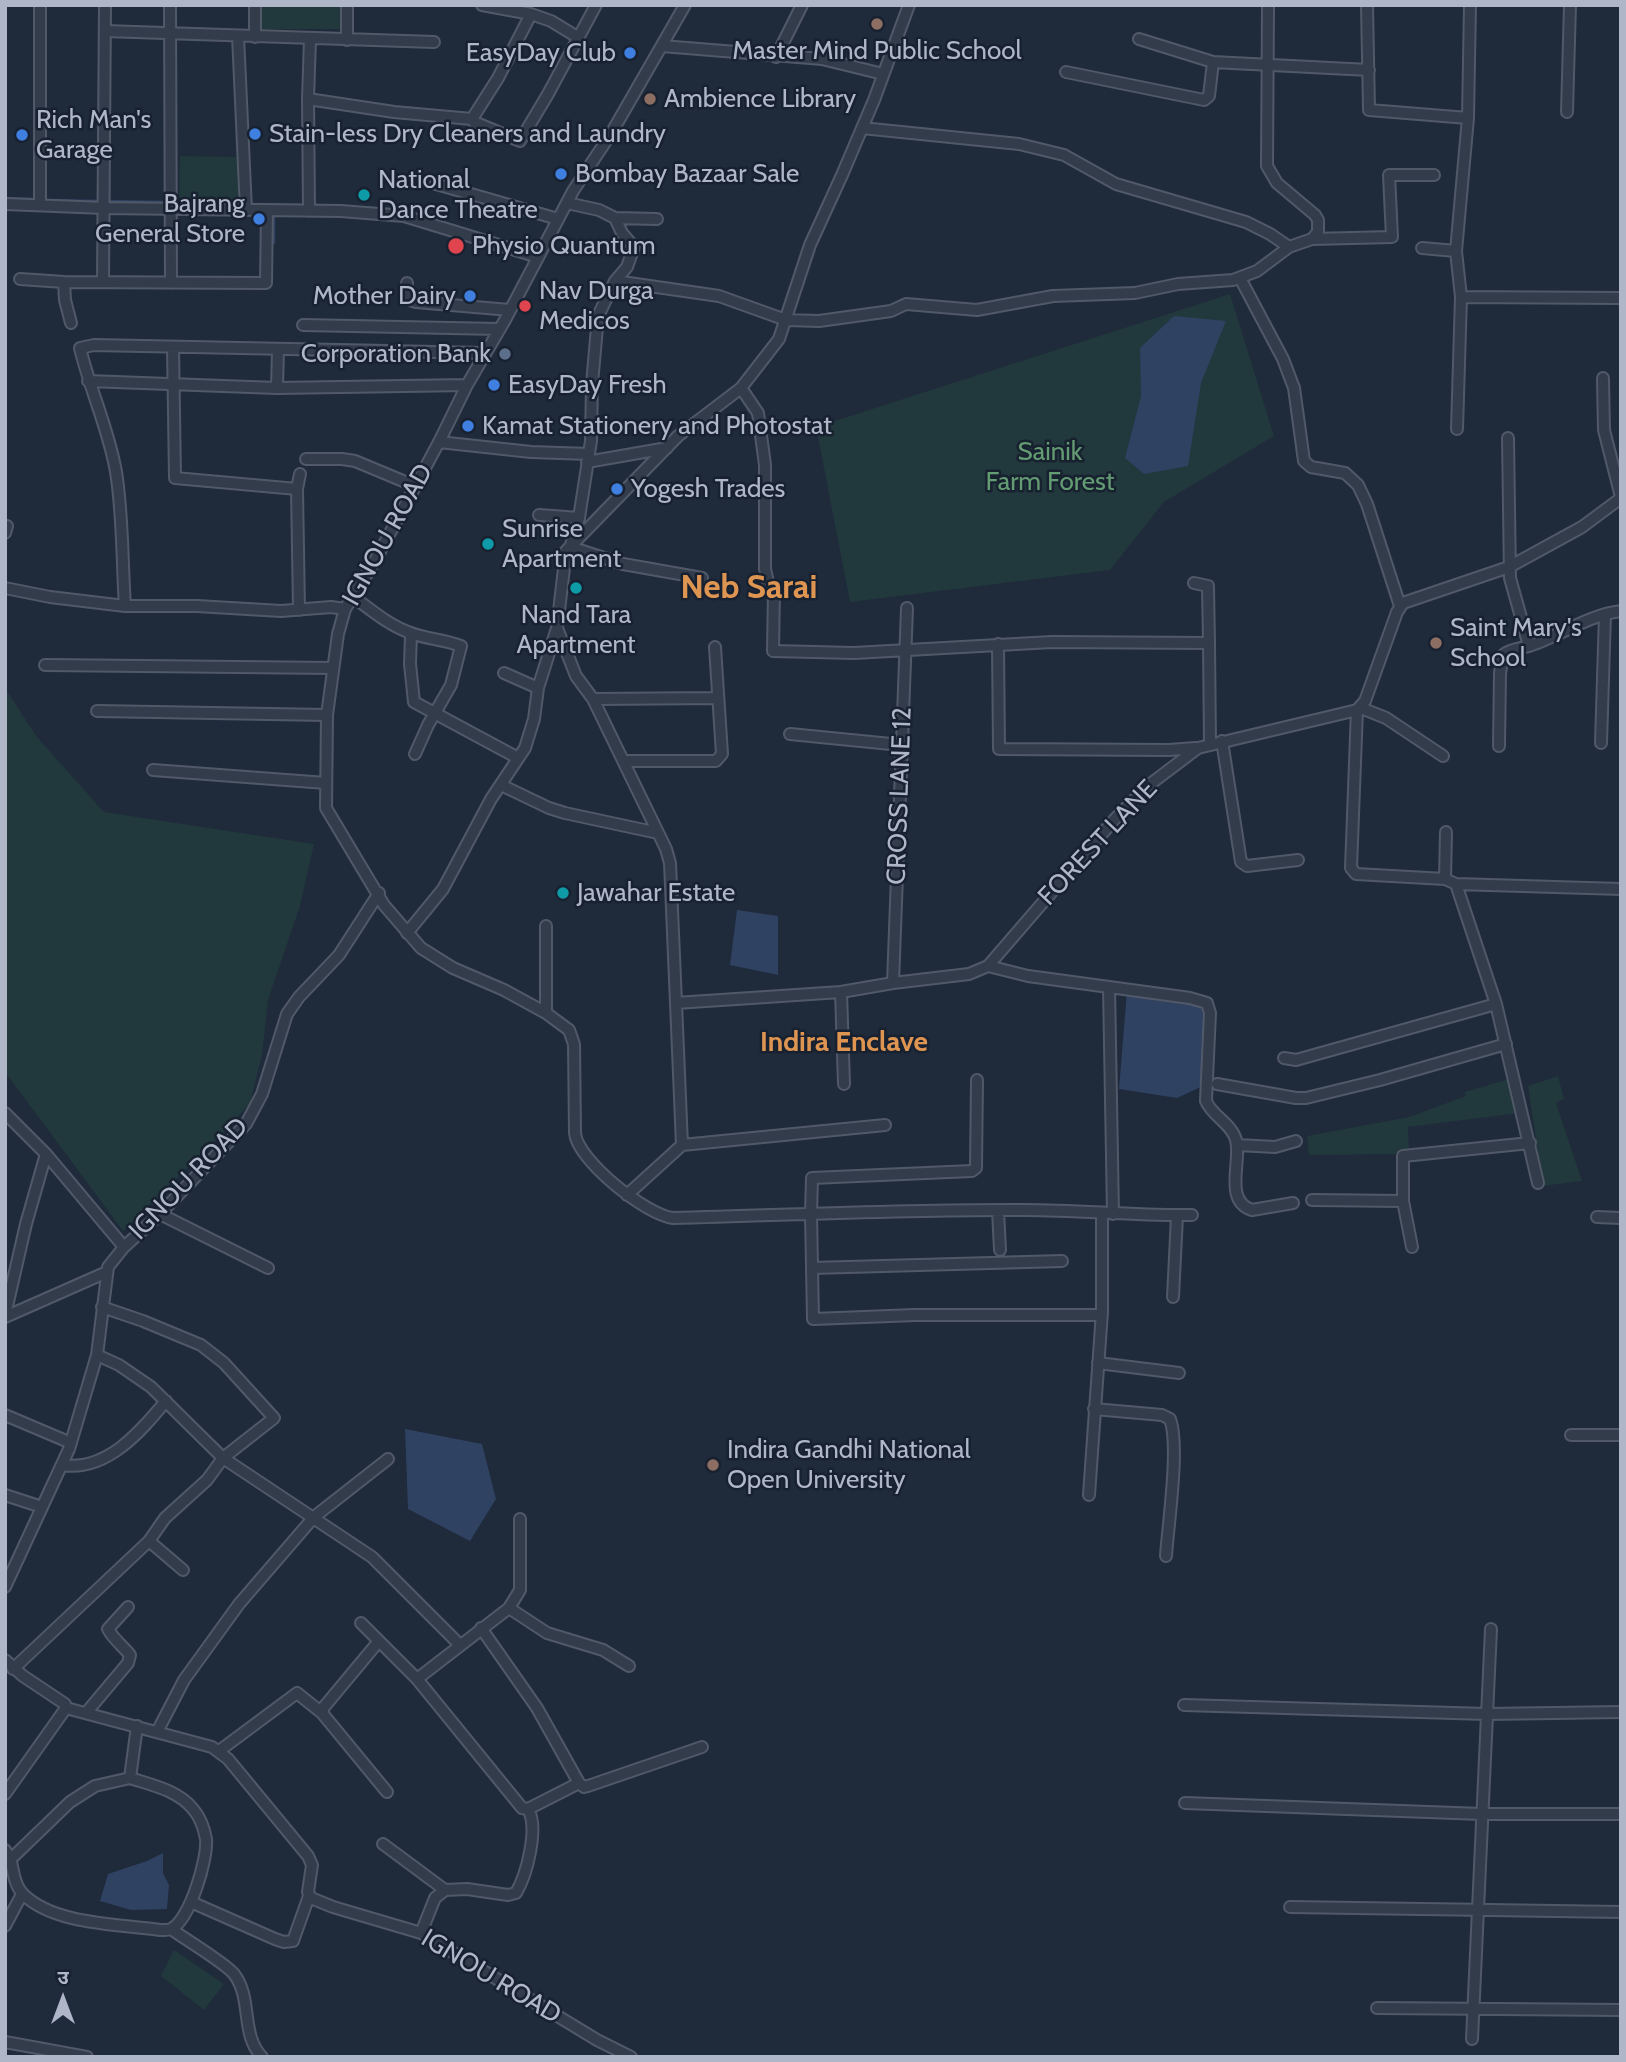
<!DOCTYPE html>
<html>
<head>
<meta charset="utf-8">
<style>
  body { margin:0 }
  #map { position:relative; width:1626px; height:2062px; overflow:hidden; background:#1f2a3b; font-family:Cabin,"Noto Sans Devanagari",sans-serif }
  canvas { display:block }
  .frame { position:absolute; inset:0; border:7px solid #aeb6c8; pointer-events:none }
  .north { position:absolute; left:28px; top:1964px; width:70px; height:70px; -webkit-text-stroke:5px #182130; paint-order:stroke; rotate:0deg; font-size:19px; font-weight:700; line-height:28px; text-align:center; color:#aeb6c8 }
  .north::after { content:''; display:block; margin:auto; width:24px; height:32px; background:#aeb6c8; clip-path:polygon(50% 0,100% 100%,50% 72%,0 100%) }
</style>
</head>
<body>
<div id="map">
<canvas width="1626" height="2062"></canvas>
<div class="frame"></div>
<div class="north">उ</div>
</div>
<script>
const c = document.querySelector('canvas').getContext('2d');
c.lineJoin = 'round';
function fillPath(path, color) { c.fillStyle = color; c.fill(path, 'evenodd'); }
function stroke(path, color, width, dash) { c.strokeStyle = color; c.lineWidth = width; c.lineCap = dash ? 'butt' : 'round'; c.setLineDash(dash || []); c.stroke(path); }
function write(font, color, halo, rows, align = 'center') {
  c.font = font + ' Cabin,sans-serif'; c.lineWidth = 5; c.setLineDash([]); c.textBaseline = 'middle'; c.strokeStyle = halo; c.fillStyle = color; for (const [text, x, y, turn = 0] of rows) {
    c.save(); c.translate(x, y); c.rotate((+turn || 0) * Math.PI / 180); c.textAlign = isNaN(turn) ? turn : align; if (halo) c.strokeText(text, 0, 0); c.fillText(text, 0, 0); c.restore();
  }
}
fillPath(new Path2D(`
  M 260,5 L 341,5 L 341,29 L 260,29 Z
  M 180,156 L 239,157 L 238,201 L 179,201 Z
  M 1230,294 L 1274,436 L 1164,502 L 1110,570 L 850,602 L 816,427 Z
  M 5,688 L 37,737 L 104,812 L 314,844 L 300,906 L 268,1000 L 262,1055 L 250,1103 L 228,1128 L 123,1231 L 5,1072 Z
  M 1558,1076 L 1564,1099 L 1556,1103 L 1582,1181 L 1543,1186 L 1528,1086 Z
  M 1512,1078 L 1520,1113 L 1408,1127 L 1409,1150 L 1405,1154 L 1309,1155 L 1307,1136 L 1409,1117 L 1466,1096 L 1465,1092 Z
  M 174,1950 L 224,1984 L 204,2010 L 161,1976 Z`), '#21383c');
fillPath(new Path2D(`
  M 1174,316 L 1226,321 L 1201,383 L 1188,466 L 1144,474 L 1125,458 L 1141,396 L 1140,348 Z
  M 737,910 L 778,916 L 778,975 L 730,965 Z
  M 1127,991 L 1210,1002 L 1207,1084 L 1177,1098 L 1119,1089 Z
  M 405,1429 L 482,1444 L 496,1499 L 470,1541 L 408,1509 Z
  M 163,1853 L 163,1873 L 169,1885 L 167,1909 L 131,1910 L 100,1901 L 108,1874 L 147,1861 Z`), '#2f4262');
stroke(new Path2D(`
  M 246,98 L 247,112
  M 5,198 L 37,199
  M 44,200 L 100,201
  M 107,201 L 166,202
  M 173,202 L 243,204
  M 250,204 L 306,205
  M 313,205 L 395,209
  M 274,243 L 274,215`), '#2f4262', 2.5);
const minor = new Path2D(`
  M 170,5 L 171,283
  M 255,5 L 255,37
  M 482,5 L 531,14
  M 685,5 L 612,132 L 573,191 L 505,320 L 467,385 L 439,442 L 376,559 L 345,609 L 338,634 L 327,715 L 326,808 L 384,905 L 421,948 L 453,968 L 504,990 L 546,1013 L 569,1030 L 574,1044 L 575,1133 C 577,1160 646,1215 673,1218 C 791,1215 908,1209 1026,1210 C 1081,1210 1136,1216 1192,1215
  M 1367,5 L 1369,110 L 1468,118
  M 105,31 L 434,42
  M 238,36 L 246,210
  M 1139,39 L 1213,62 L 1369,70
  M 347,40 L 347,5
  M 662,46 L 822,59 L 879,73
  M 776,57 L 802,5
  M 1066,72 L 1204,100 L 1209,96 L 1213,62
  M 308,99 L 394,112 L 472,119 L 474,122 L 520,141 L 548,94 L 596,5
  M 1567,112 L 1570,5
  M 472,119 L 498,78 L 531,14 L 551,21 L 579,38
  M 862,128 L 1019,144 L 1064,155 L 1116,184 L 1246,222 L 1270,234 L 1289,247
  M 436,184 L 558,219
  M 567,203 L 599,210 L 615,218 L 622,233 L 634,247 L 627,267 L 615,281 L 598,316 L 592,384 L 591,441 L 579,518 L 571,545
  M 5,204 L 105,208 L 341,211 L 404,216 L 538,257
  M 40,205 L 40,5
  M 309,211 L 308,99 L 310,39
  M 615,218 L 657,219
  M 1312,239 L 1392,237 L 1389,175 L 1434,175
  M 1422,248 L 1456,251 L 1461,297 L 1457,429
  M 1456,251 L 1468,118 L 1470,5
  M 1240,278 L 1283,359 L 1294,388 L 1304,461 L 1311,467 L 1345,473 L 1358,485 L 1367,504 L 1400,606
  M 20,279 L 64,282 L 266,283 L 267,210
  M 615,281 L 719,296 L 786,320 L 819,321 L 891,311 L 906,304 L 977,310 L 1053,296 L 1135,293 L 1178,284 L 1233,280 L 1257,271 L 1289,247 L 1312,239 L 1318,232 L 1318,220 L 1315,215 L 1277,183 L 1267,166 L 1268,5
  M 64,282 L 65,300 L 71,323
  M 103,282 L 105,5
  M 407,283 L 407,293 L 410,300 L 416,302 L 510,310
  M 1461,297 L 1621,298
  M 303,325 L 499,329
  M 173,347 L 175,478 L 297,489 L 299,610
  M 1603,378 L 1604,430 L 1621,497
  M 88,381 L 277,388 L 467,385
  M 277,388 L 278,349
  M 741,388 L 758,413 L 765,465 L 765,569 L 768,582 L 774,591 L 773,651 L 854,653 L 1052,642 L 1209,643 L 1210,745
  M 1508,438 L 1510,578 L 1529,646
  M 439,442 L 531,452 L 589,454
  M 306,459 L 342,459 L 355,461 L 415,486
  M 587,462 L 667,448
  M 297,489 L 300,474
  M 539,515 L 579,518
  M 5,533 L 7,526
  M 570,547 L 623,564 L 702,578
  M 1194,583 L 1208,586 L 1209,643
  M 5,588 L 50,597 L 125,606 L 197,606 L 281,611 L 331,607 L 345,609
  M 352,596 C 370,609 387,624 408,632 C 424,639 444,639 461,646 L 451,685 L 428,725 L 415,754
  M 125,606 C 122,563 123,514 116,472 C 109,430 90,390 80,348 L 94,345 L 484,353
  M 557,628 L 576,676 L 593,699 L 666,849 L 670,863 L 671,886 L 676,1003
  M 411,634 L 410,664 L 414,702 L 518,758
  M 998,644 L 999,749 L 1169,750 L 1195,748
  M 45,665 L 333,668
  M 504,673 L 538,688
  M 593,699 L 717,698
  M 1361,708 L 1386,718 L 1443,756
  M 1357,710 L 1351,868 L 1356,874 L 1445,879 L 1456,884 L 1496,1004 L 1538,1183
  M 97,711 L 327,715
  M 790,734 L 901,745
  M 1222,741 L 1241,862 L 1247,866 L 1298,860
  M 1601,743 L 1605,614
  M 1499,746 L 1500,673 L 1503,655 C 1510,649 1519,649 1529,646 C 1560,636 1588,615 1621,611
  M 625,761 L 716,761 L 722,754 L 715,647
  M 153,770 L 326,783
  M 501,785 L 549,808 L 565,813 L 658,833
  M 1445,879 L 1446,832
  M 1456,884 L 1621,889
  M 407,933 L 443,889 L 491,799 L 525,748 L 534,719 L 538,688 L 557,628 L 566,551 L 678,436 L 741,388 L 779,339 L 810,245 L 842,175 L 874,100 L 909,5
  M 988,966 L 1028,976 L 1190,998 L 1207,1003 L 1210,1013 L 1206,1101 C 1212,1116 1232,1124 1236,1140 C 1242,1160 1223,1201 1252,1210 L 1293,1203
  M 893,983 L 907,608
  M 1109,987 L 1113,1214
  M 841,992 L 844,1084
  M 546,1013 L 546,926
  M 1284,1058 L 1296,1060 L 1496,1004
  M 977,1080 L 976,1168 L 972,1171 L 812,1178 L 811,1214 L 813,1319 L 915,1315 L 1102,1315
  M 1217,1084 L 1296,1098 L 1306,1098 L 1380,1080 L 1506,1044
  M 5,1113 L 46,1154 L 124,1247
  M 682,1145 L 676,1003 L 841,992 L 893,983 L 969,974 L 988,966 L 1114,820 L 1149,785 L 1198,748 L 1357,710 L 1365,701 L 1397,612 L 1403,603 L 1509,567 L 1582,527 L 1621,498
  M 1237,1145 L 1275,1147 L 1296,1141
  M 627,1195 L 682,1145 L 885,1125
  M 1312,1200 L 1403,1201
  M 998,1211 L 1000,1250
  M 160,1214 L 268,1268
  M 1597,1217 L 1621,1218
  M 1412,1247 L 1403,1201 L 1403,1156 L 1530,1143
  M 812,1268 L 1062,1261
  M 1173,1297 L 1177,1216
  M 5,1315 L 26,1224 L 46,1154
  M 5,1317 L 107,1272
  M 97,1355 L 119,1365 L 151,1387 L 223,1458 L 372,1557 L 459,1644
  M 1098,1363 L 1179,1373
  M 1094,1409 L 1162,1415 L 1170,1419 C 1180,1445 1168,1525 1166,1556
  M 5,1415 L 71,1443
  M 1571,1435 L 1621,1435
  M 62,1465 C 107,1472 141,1431 166,1401
  M 5,1495 L 42,1507
  M 1089,1495 L 1102,1312 L 1102,1214
  M 149,1541 L 183,1570
  M 5,1587 L 69,1449 L 97,1355 L 108,1267 L 124,1247 L 160,1214 L 246,1124 L 262,1094 L 287,1014 L 299,997 L 339,955 L 379,893
  M 509,1608 L 547,1633 L 603,1650 L 629,1666
  M 361,1623 L 417,1679 L 522,1808 L 528,1809 L 579,1783 L 584,1787 L 588,1786 L 702,1747
  M 481,1628 L 537,1708 L 579,1783
  M 379,1641 L 324,1707 L 322,1713 L 387,1792
  M 5,1660 L 23,1676 L 65,1704 L 66,1708
  M 13,1669 L 149,1541 L 165,1518 L 207,1480 L 223,1458 L 274,1418 L 224,1363 L 201,1345 L 143,1321 L 102,1307
  M 417,1679 L 509,1608 L 520,1590 L 520,1519
  M 1184,1705 L 1487,1714 L 1621,1712
  M 66,1708 L 212,1747 L 228,1759 L 308,1856 L 312,1865 L 308,1892 L 311,1898 L 333,1907 L 421,1933 L 597,2040 L 631,2057
  M 86,1713 L 128,1663 L 130,1655 C 123,1646 114,1640 108,1629 L 128,1607
  M 157,1732 L 184,1680 L 239,1604 L 314,1517 L 388,1459
  M 219,1751 L 297,1693 L 322,1713
  M 5,1794 L 66,1708
  M 1185,1803 L 1482,1814 L 1621,1814
  M 383,1844 L 445,1890
  M 5,1850 L 9,1857 L 14,1856 L 70,1802 L 95,1786 L 130,1778 L 137,1726
  M 10,1857 C 13,1869 14,1885 23,1894 C 54,1925 119,1924 160,1930 C 163,1930 169,1930 171,1929 C 190,1920 208,1858 206,1839 C 204,1828 200,1817 193,1809 C 178,1790 151,1785 130,1778
  M 191,1902 L 275,1939 L 284,1942 L 293,1941 L 309,1896
  M 1290,1907 L 1621,1912
  M 5,1926 L 22,1894
  M 171,1929 C 185,1939 225,1963 234,1974 C 253,1999 240,2034 262,2057
  M 421,1933 L 435,1898 L 445,1890 L 467,1889 L 508,1895 L 516,1893 C 527,1874 539,1828 528,1809
  M 1377,2008 L 1621,2010
  M 1472,2039 L 1491,1629
  M 5,2042 L 87,2057`);
stroke(minor, '#515969', 14);
stroke(minor, '#333c4b', 10);
for (const [x, y, r, color] of [
  [877,24,7,"#8d6e63"],
  [630,53,7,"#3f7fe0"],
  [650,99,7,"#8d6e63"],
  [255,134,7,"#3f7fe0"],
  [22,135,7,"#3f7fe0"],
  [561,174,7,"#3f7fe0"],
  [364,195,7,"#0f9aa8"],
  [259,219,7,"#3f7fe0"],
  [456,246,9,"#e0444e"],
  [470,296,7,"#3f7fe0"],
  [525,306,7,"#e0444e"],
  [505,354,7,"#5c6f8a"],
  [494,385,7,"#3f7fe0"],
  [468,426,7,"#3f7fe0"],
  [617,489,7,"#3f7fe0"],
  [488,544,7,"#0f9aa8"],
  [576,588,7,"#0f9aa8"],
  [1436,643,7,"#8d6e63"],
  [563,893,7,"#0f9aa8"],
  [713,1465,7,"#8d6e63"]
]) { const dot = new Path2D(); dot.arc(x, y, r, 0, 2 * Math.PI); c.fillStyle = color; c.fill(dot); stroke(dot, '#182130', 2.5); }
write('26px', '#aeb6c8', '#182130', [
  ["Master Mind Public School",877,51,"center"],
  ["EasyDay Club",616,53,"right"],
  ["Ambience Library",664,99],
  ["Rich Man's",36,120],
  ["Garage",36,150],
  ["Stain-less Dry Cleaners and Laundry",269,134],
  ["Bombay Bazaar Sale",575,174],
  ["National",378,180],
  ["Dance Theatre",378,210],
  ["Bajrang",245,204,"right"],
  ["General Store",245,234,"right"],
  ["Physio Quantum",472,246],
  ["Nav Durga",539,291],
  ["Medicos",539,321],
  ["Mother Dairy",456,296,"right"],
  ["Corporation Bank",491,354,"right"],
  ["EasyDay Fresh",508,385],
  ["Kamat Stationery and Photostat",482,426],
  ["Yogesh Trades",631,489],
  ["Sunrise",502,529],
  ["Apartment",502,559],
  ["Nand Tara",576,615,"center"],
  ["Apartment",576,645,"center"],
  ["Saint Mary's",1450,628],
  ["School",1450,658],
  ["Jawahar Estate",577,893],
  ["Indira Gandhi National",727,1450],
  ["Open University",727,1480]
], 'left');
write('26px', '#639b72', '#182130', [
  ["Sainik",1050,452],
  ["Farm Forest",1050,482]
]);
write('26px', '#aeb6c8', '#182130', [
  ["IGNOU ROAD",388,535,-61],
  ["CROSS LANE 12",900,796,-88],
  ["FOREST LANE",1098,843,-47],
  ["IGNOU ROAD",189,1179,-46],
  ["IGNOU ROAD",491,1977,31]
]);
write('bold 28px', '#de9552', '#182130', [
  ["Indira Enclave",844,1043]
]);
write('bold 33px', '#de9552', '#182130', [
  ["Neb Sarai",749,588]
]);
</script>
</body>
</html>
